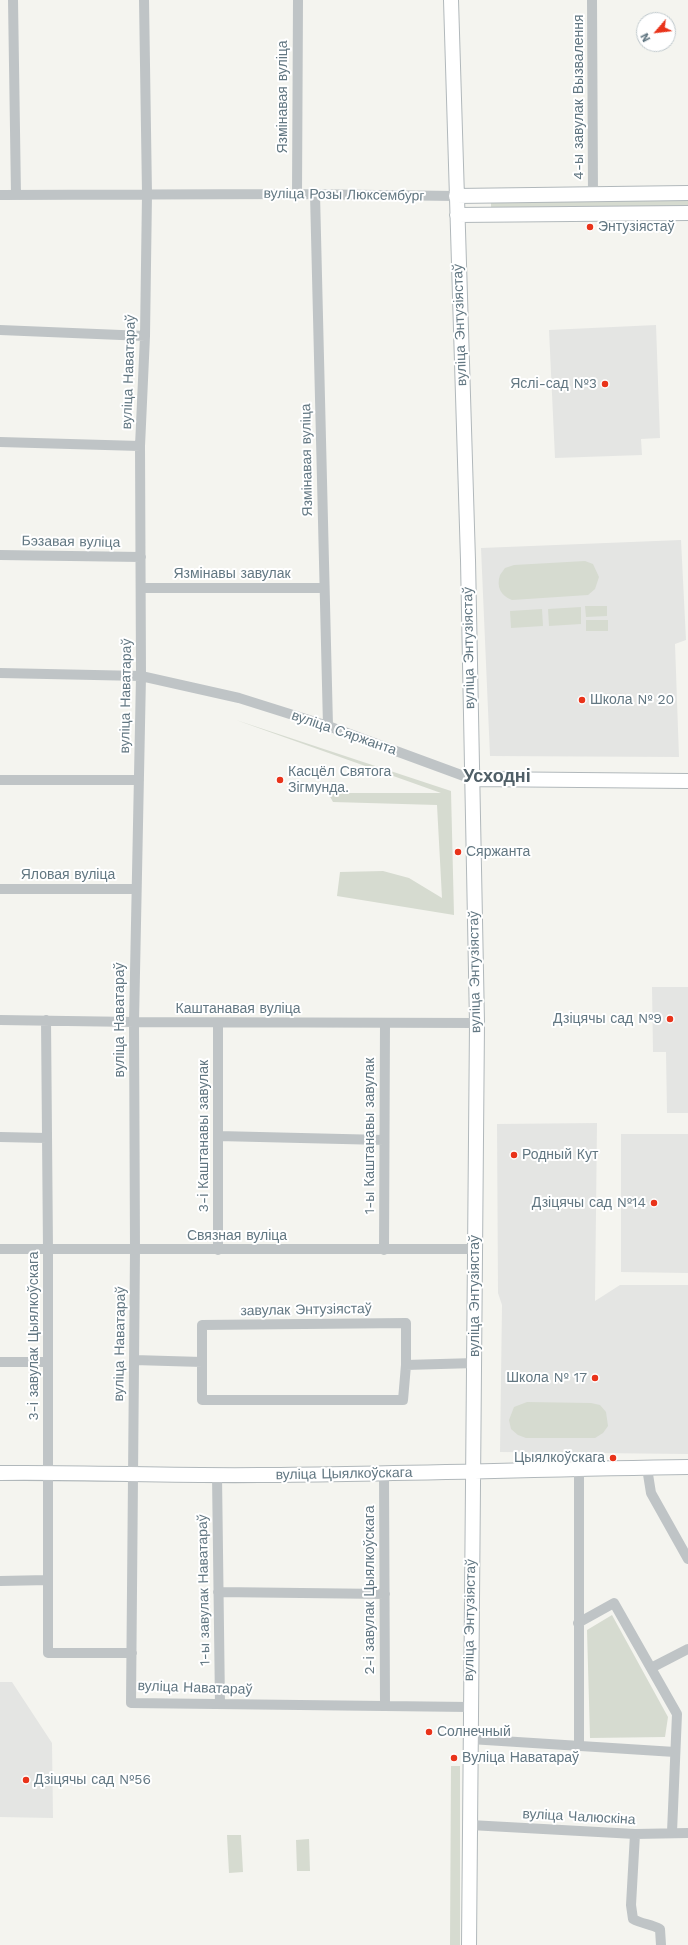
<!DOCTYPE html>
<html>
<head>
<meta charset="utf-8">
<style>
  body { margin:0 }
  #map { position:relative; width:688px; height:1945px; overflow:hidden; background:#f4f4ef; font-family:"Work Sans",sans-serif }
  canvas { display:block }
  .north { position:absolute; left:636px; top:12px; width:40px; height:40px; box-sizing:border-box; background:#fff; border:1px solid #c0c9cd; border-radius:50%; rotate:242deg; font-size:11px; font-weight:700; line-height:16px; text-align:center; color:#627782 }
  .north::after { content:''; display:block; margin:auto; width:14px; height:18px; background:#e9331a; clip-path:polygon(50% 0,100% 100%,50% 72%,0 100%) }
</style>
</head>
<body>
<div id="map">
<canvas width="688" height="1945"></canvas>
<div class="north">N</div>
</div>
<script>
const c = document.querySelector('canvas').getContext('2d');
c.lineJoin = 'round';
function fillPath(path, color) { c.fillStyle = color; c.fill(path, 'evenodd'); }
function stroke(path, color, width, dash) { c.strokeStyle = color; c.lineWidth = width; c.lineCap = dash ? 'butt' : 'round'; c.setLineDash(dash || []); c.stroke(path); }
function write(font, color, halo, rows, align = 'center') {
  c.font = font + ' "Work Sans",sans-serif'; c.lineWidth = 4; c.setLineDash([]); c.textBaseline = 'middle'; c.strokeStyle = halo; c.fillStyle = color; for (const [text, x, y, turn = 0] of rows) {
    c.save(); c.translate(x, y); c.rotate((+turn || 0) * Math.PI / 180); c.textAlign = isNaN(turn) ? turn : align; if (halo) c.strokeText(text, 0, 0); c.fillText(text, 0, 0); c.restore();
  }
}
fillPath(new Path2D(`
  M 656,325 L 660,438 L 641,439 L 642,455 L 555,458 L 549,330 Z
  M 681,540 L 686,640 L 675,644 L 679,757 L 490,756 L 481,548 Z
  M 652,987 L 688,987 L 688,1113 L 667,1113 L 666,1052 L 653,1052 Z
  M 597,1123 L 595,1301 L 620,1285 L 688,1285 L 688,1454 L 500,1452 L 502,1305 L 498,1293 L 497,1124 Z
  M 621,1134 L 688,1134 L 688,1273 L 621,1272 Z
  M 0,1682 L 12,1682 L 52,1743 L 53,1818 L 0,1817 Z`), '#e4e5e3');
fillPath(new Path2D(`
  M 688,197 L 688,207 L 491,209 L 491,199 Z
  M 585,561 L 593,564 L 599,577 L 595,589 L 588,595 L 512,600 C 501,596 496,587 500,575 L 505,568 L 514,565 Z
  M 585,606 L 607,606 L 607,616 L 586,617 Z
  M 581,607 L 581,624 L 549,626 L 548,609 Z
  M 542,609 L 543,626 L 511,628 L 510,611 Z
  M 586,620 L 608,620 L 608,631 L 586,631 Z
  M 236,720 L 451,791 L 454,915 L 337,896 L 340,872 L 383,871 L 409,878 L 442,898 L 437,805 L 333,802 L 328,793 L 441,793 Z
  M 527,1402 L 591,1403 L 600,1405 L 606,1412 L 608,1426 L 603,1433 L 595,1438 L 526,1438 L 518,1435 L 511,1429 L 509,1420 L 514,1407 Z
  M 612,1615 L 668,1717 L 665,1737 L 590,1738 L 587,1630 Z
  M 451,1766 L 460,1766 L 460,1945 L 450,1945 Z
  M 227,1835 L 241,1835 L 243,1872 L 229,1873 Z
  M 309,1839 L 310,1871 L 297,1871 L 296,1840 Z`), '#d6dbd0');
const secondary = new Path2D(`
  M 451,0 L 468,560 L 477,1023 L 469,1945
  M 456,196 L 688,193
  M 457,215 L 688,213
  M 472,779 L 688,781
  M 0,1473 C 86,1472 173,1476 259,1475 C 402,1474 545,1469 688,1467`);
stroke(secondary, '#b1b8bb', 16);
stroke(new Path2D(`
  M 13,0 L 16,195
  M 144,0 L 147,194 L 145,336 L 140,446 L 141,676 L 134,1022 L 135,1250 L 131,1703 L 469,1707
  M 592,0 L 593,195
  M 297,194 L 298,0
  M 315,194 L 328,726
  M 0,195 L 297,194 L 456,196
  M 0,330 L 145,336
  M 0,442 L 140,446
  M 0,555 L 141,557
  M 141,588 L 323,588
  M 0,673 L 141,676 L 239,698 L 328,726 L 472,779
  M 0,780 L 139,780
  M 0,889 L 135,889
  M 0,1020 L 134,1022 L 477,1023
  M 46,1020 L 48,1250 L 48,1653 L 132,1653
  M 218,1023 L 218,1250
  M 218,1136 L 384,1140
  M 0,1137 L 47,1138
  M 0,1249 L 475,1249
  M 384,1250 L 385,1023
  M 406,1323 L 406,1365 L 403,1400 L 202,1400 L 202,1325 Z
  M 134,1360 L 202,1362
  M 0,1362 L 48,1362
  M 406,1365 L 475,1363
  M 579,1468 L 579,1746
  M 647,1468 L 651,1493 L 688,1559
  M 384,1474 L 385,1706
  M 217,1475 L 220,1704
  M 0,1581 L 48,1580
  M 218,1592 L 385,1594
  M 578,1623 L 614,1603 L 677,1714 L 672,1832
  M 651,1668 L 688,1649
  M 470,1739 L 675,1752
  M 470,1825 L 635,1834 L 688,1833
  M 635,1834 L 631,1905 L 633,1919 C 642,1924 651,1924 660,1929 L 661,1945`), '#bfc4c6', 10);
stroke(secondary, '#fff', 14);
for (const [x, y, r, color] of [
  [590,227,4,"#e9331a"],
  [605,384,4,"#e9331a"],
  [582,700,4,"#e9331a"],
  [280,780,4,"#e9331a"],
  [458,852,4,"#e9331a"],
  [670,1019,4,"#e9331a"],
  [514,1155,4,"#e9331a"],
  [654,1203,4,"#e9331a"],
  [595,1378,4,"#e9331a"],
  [613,1458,4,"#e9331a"],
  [429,1732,4,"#e9331a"],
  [454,1758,4,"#e9331a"],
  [26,1780,4,"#e9331a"]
]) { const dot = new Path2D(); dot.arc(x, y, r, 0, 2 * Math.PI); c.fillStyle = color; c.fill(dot); stroke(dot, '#fff', 1.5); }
write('14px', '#627782', '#fff', [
  ["Язмінавая вуліца",283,97,-90],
  ["4-ы завулак Вызвалення",579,97,-90],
  ["вуліца Розы Люксембург",344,195,1],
  ["вуліца Энтузіястаў",460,325,-92],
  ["вуліца Наватараў",129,372,-88],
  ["Язмінавая вуліца",307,460,-91],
  ["Бэзавая вуліца",71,542,1],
  ["Язмінавы завулак",232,574],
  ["вуліца Энтузіястаў",469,648,-91],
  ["вуліца Наватараў",126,696,-89],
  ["вуліца Сяржанта",344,733,19],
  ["Яловая вуліца",68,875],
  ["вуліца Энтузіястаў",475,972,-91],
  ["Каштанавая вуліца",238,1009],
  ["вуліца Наватараў",120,1020,-90],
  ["3-і Каштанавы завулак",204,1136,-90],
  ["1-ы Каштанавы завулак",370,1136,-90],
  ["Связная вуліца",237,1236],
  ["вуліца Энтузіястаў",475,1296,-90],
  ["завулак Энтузіястаў",306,1310,-1],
  ["3-і завулак Цыялкоўскага",34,1336,-90],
  ["вуліца Наватараў",120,1344,-89],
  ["вуліца Цыялкоўскага",344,1474,-1],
  ["1-ы завулак Наватараў",204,1590,-91],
  ["2-і завулак Цыялкоўскага",370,1590,-90],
  ["вуліца Энтузіястаў",470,1620,-89],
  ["вуліца Наватараў",195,1688,2],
  ["вуліца Чалюскіна",579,1817,3]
]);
write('14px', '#627782', '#fff', [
  ["Энтузіястаў",598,227],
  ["Яслі-сад №3",597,384,"right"],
  ["Школа № 20",590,700],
  ["Касцёл Святога",288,772],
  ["Зігмунда.",288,788],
  ["Сяржанта",466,852],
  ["Дзіцячы сад №9",662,1019,"right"],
  ["Родный Кут",522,1155],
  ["Дзіцячы сад №14",646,1203,"right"],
  ["Школа № 17",587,1378,"right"],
  ["Цыялкоўскага",605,1458,"right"],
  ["Солнечный",437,1732],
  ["Вуліца Наватараў",462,1758],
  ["Дзіцячы сад №56",34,1780]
], 'left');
write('bold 18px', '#505f67', '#fff', [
  ["Усходні",497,777]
]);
</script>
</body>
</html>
